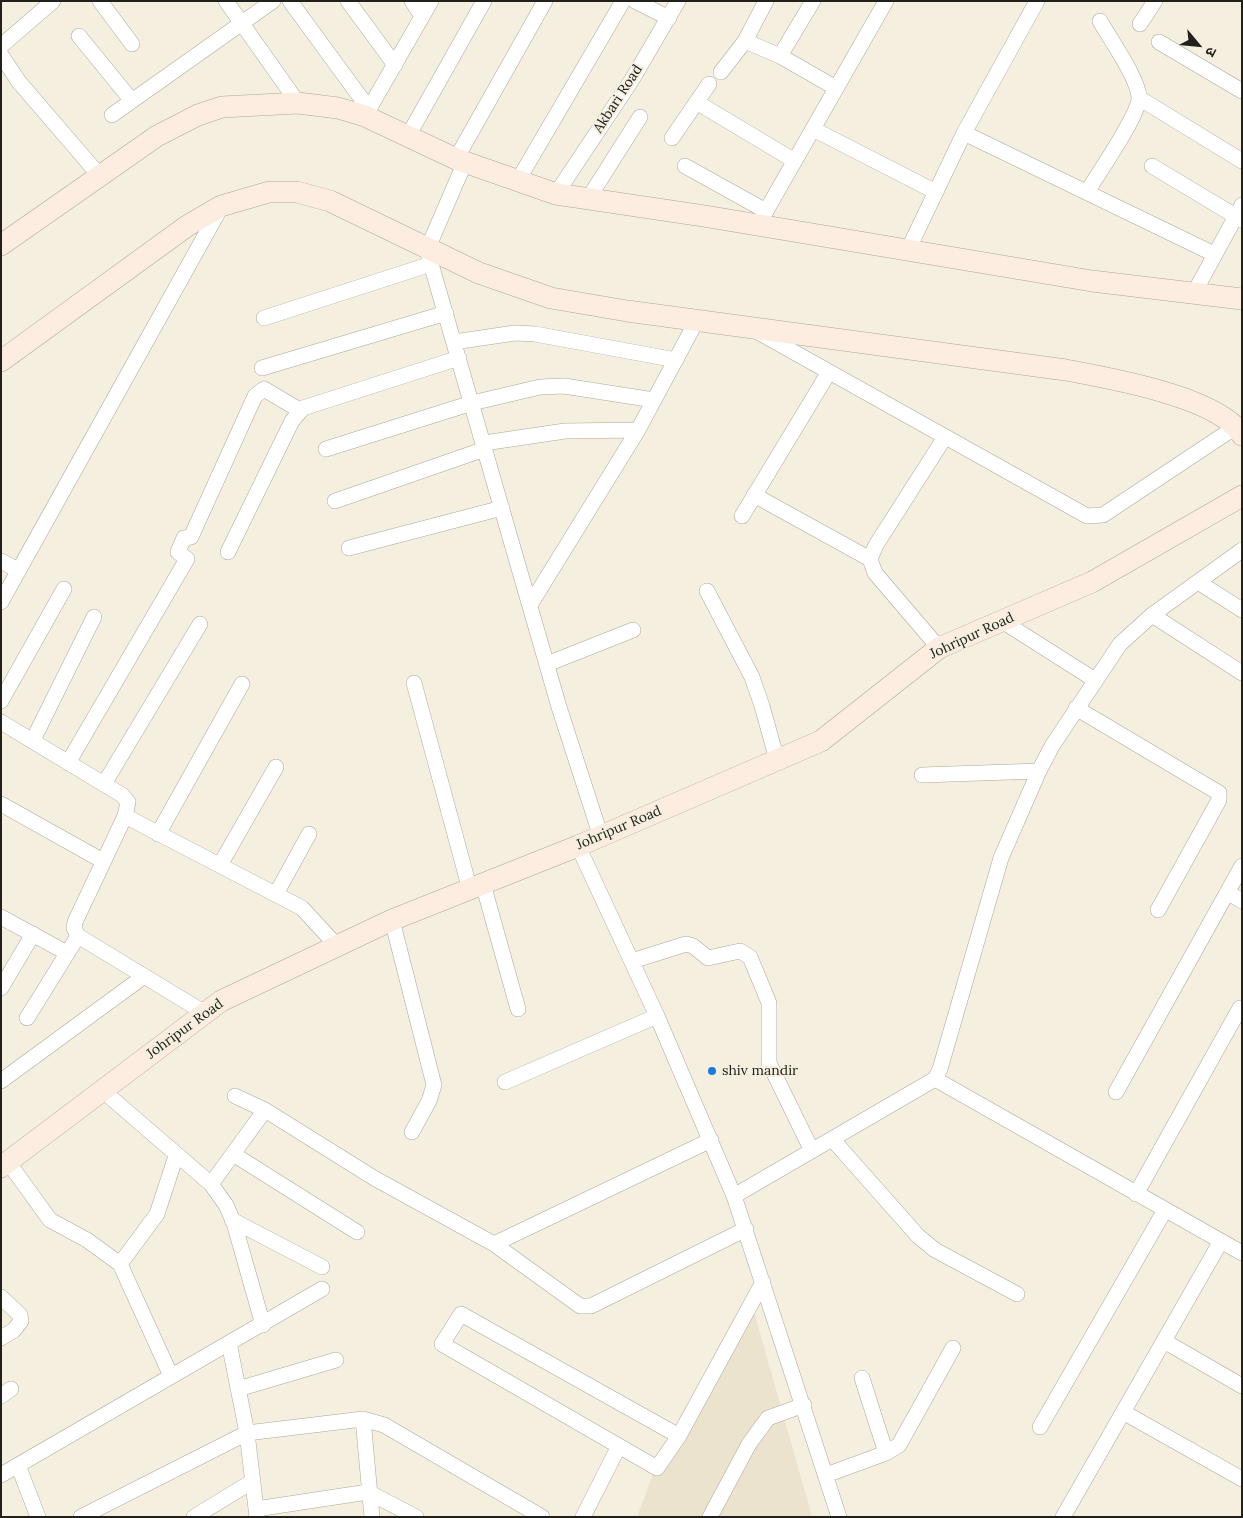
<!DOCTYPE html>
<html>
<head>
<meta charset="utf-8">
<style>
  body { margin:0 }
  #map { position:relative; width:1243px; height:1518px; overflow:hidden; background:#f5efe0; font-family:Lora,"Noto Sans Devanagari",serif }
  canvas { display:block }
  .frame { position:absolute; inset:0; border:2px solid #22201b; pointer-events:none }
  .north { position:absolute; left:1173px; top:20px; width:50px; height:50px; -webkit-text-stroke:4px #f5efe0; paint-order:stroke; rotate:118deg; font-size:14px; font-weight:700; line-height:20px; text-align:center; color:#22201b }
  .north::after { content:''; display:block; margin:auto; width:18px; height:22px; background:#22201b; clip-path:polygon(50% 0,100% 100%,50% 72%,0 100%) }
</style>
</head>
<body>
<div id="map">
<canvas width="1243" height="1518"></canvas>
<div class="frame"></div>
<div class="north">उ</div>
</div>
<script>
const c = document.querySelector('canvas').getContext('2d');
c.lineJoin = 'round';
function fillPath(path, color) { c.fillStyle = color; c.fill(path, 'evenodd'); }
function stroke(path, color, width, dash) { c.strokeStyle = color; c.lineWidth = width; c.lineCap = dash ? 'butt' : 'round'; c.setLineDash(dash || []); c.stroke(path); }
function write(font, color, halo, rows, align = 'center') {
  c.font = font + ' Lora,serif'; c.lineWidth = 4; c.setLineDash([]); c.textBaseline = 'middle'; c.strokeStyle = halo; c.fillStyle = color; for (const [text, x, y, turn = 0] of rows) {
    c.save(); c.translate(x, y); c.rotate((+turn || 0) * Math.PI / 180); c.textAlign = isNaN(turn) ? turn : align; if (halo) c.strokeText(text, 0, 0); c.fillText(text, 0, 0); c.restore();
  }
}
fillPath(new Path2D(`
  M 750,1297 L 812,1517 L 637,1517 L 655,1469 Z`), '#ece3ce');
const street = new Path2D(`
  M 100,1 L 132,44
  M 226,1 L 298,103
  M 290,1 L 369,109
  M 348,1 L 395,65
  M 412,1 L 422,16
  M 635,1 L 669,18
  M 1140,24 L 1155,1
  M 79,36 L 132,101
  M 745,41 L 780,56 L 836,88
  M 1159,42 L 1242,91
  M 1,46 L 53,1
  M 1,55 L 19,82 L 99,175
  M 780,56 L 813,1
  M 721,72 L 745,41 L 766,1
  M 1139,98 L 1242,161
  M 698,103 L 795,161
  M 112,115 L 273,1
  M 365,116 L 431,1
  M 813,129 L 936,192
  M 964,133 L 1214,254
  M 408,136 L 484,1
  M 672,138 L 709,84
  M 456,159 L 545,1
  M 465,162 L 427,250 L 559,707 L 601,837
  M 685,166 L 766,211
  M 1152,166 L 1242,220
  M 517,182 L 623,1
  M 1087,192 C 1097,175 1140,114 1139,97 C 1138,78 1110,39 1100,21
  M 556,194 L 633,78 L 678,1
  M 588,199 L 640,117
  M 758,225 L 886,1
  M 908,250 L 964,133 L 1037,1
  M 1194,293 L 1242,205
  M 264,318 L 431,264
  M 758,332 L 1087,516 L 1103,515 L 1237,426
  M 454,342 L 515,333 L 535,334 L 676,360
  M 262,368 L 446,313
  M 484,443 L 565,431 L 638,430
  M 326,449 L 472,403 L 540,387 L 564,386 L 654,400
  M 754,495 L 870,559
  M 335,501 L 485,449
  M 742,516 L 829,372
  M 349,548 L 502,508
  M 228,552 L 292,421 L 303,408 L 459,358
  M 1,561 L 18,570
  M 1198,582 L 1242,610
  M 707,591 L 752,677 L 762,706 L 777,760
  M 1,602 L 221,207
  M 530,605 L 638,430 L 697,320
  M 1152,615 L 1242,673
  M 1002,621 L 1095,680
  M 939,648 L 875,573 L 870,559 L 876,545 L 945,437
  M 547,664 L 633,630
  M 414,683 L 470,890
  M 1,701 L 64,589
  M 1076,708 L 1219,793 L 1219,800 L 1158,910
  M 1,722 L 122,795 L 128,802 L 125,816 L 75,922 L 74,928 L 78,936 L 205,1013
  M 33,740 L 94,617
  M 68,763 L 187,559 L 178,552 L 184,538 L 191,537 L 255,396 L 264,389 L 301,411
  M 922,775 L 1039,771
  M 104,784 L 200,624
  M 1,804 L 103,861
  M 125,816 L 302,908 L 336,945
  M 158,834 L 242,684
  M 578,846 L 657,1016 L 734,1196 L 839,1517
  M 220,865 L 276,767
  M 483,884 L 518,1009
  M 1227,892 L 1242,901
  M 276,894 L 309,834
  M 1,917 L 67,953
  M 392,920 L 434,1085 L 429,1101 L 412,1132
  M 632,961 L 686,944 L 693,946 L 708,958 L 740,951 L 750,957 L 769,1003 L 769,1063 L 812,1151
  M 1,988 L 33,934
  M 27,1018 L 78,936
  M 935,1079 L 1242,1253
  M 1,1081 L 143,977
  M 505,1082 L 657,1016
  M 102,1090 L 211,1184 L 226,1205 L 234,1223 L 263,1325
  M 1116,1092 L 1242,866
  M 235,1096 L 265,1110 L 374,1178 L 494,1244 L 580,1306 L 591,1306 L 746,1229
  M 833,1140 L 918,1236 L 935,1250 L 1017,1294
  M 233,1154 L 357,1232
  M 8,1162 L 50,1220 L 87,1240 L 120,1264 L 171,1376
  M 211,1184 L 265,1110
  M 1136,1194 L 1240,1008
  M 734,1196 L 935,1079 L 940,1069 L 1001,858 L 1039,771 L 1052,746 L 1120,644 L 1152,615 L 1242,550
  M 232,1220 L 322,1267
  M 494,1244 L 711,1140
  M 120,1264 L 157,1214 L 176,1156
  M 1,1297 L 20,1315 L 21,1321 L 14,1330 L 1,1338
  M 1164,1341 L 1242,1386
  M 229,1343 L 247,1433 L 257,1517
  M 862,1378 L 886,1453
  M 238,1389 L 336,1360
  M 1,1396 L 11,1389
  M 1123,1412 L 1242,1479
  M 363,1419 L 372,1517
  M 1040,1427 L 1165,1210
  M 679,1436 L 657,1468 L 442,1344 L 461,1314 L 679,1436 L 763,1282
  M 18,1465 L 38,1517
  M 1,1475 L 322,1289
  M 826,1475 L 886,1453 L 899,1445 L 953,1348
  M 256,1509 L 368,1492 L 416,1517
  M 81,1517 L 247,1433 L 363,1419 L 384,1425 L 542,1517
  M 194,1517 L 253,1481
  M 583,1517 L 619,1446
  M 710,1517 L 749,1444 L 768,1418 L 804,1405
  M 1063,1517 L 1221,1241`);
const secondary = new Path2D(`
  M 1,245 L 157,136 L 198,115 L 222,107 L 298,103 L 338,108 L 365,116 L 456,159 L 556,194 L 704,216 L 1092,281 L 1242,299
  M 1,361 L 187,226 L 221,206 L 269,192 L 297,192 L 330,201 L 479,273 L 551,298 L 627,311 L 1066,370 C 1109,378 1219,397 1242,435
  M 1,1167 L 221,1001 L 392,920 L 578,846 L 821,741 L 939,648 L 1092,582 L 1242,496`);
stroke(street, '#aca79a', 16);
stroke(secondary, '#aca79a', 22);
stroke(street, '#fff', 15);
stroke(secondary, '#fdece0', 21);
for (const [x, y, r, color] of [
  [712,1071,5,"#1e78e1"]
]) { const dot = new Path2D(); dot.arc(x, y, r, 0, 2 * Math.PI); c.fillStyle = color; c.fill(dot); stroke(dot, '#f5efe0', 2); }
write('14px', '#22201b', '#f5efe0', [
  ["Akbari Road",618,99,-57],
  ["Johripur Road",972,636,-25],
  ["Johripur Road",619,828,-23],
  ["Johripur Road",185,1029,-36]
]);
write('14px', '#22201b', '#f5efe0', [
  ["shiv mandir",722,1071]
], 'left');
</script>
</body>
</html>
